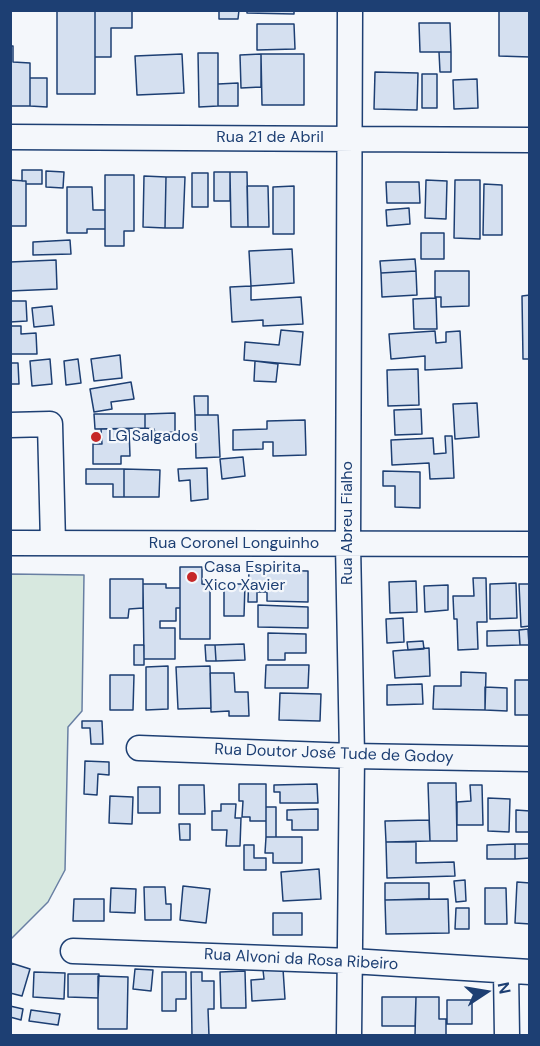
<!DOCTYPE html>
<html>
<head>
<meta charset="utf-8">
<style>
  body { margin:0 }
  #map { position:relative; width:540px; height:1046px; overflow:hidden; background:#f4f7fb; font-family:"DM Sans",sans-serif }
  canvas { display:block }
  .frame { position:absolute; inset:0; border:12px solid #1d3f73; pointer-events:none }
  .north { position:absolute; left:456px; top:962px; width:60px; height:60px; -webkit-text-stroke:4px #f4f7fb; paint-order:stroke; rotate:78deg; font-size:16px; font-weight:700; line-height:24px; text-align:center; color:#1d3f73 }
  .north::after { content:''; display:block; margin:auto; width:21px; height:27px; background:#1d3f73; clip-path:polygon(50% 0,100% 100%,50% 72%,0 100%) }
</style>
</head>
<body>
<div id="map">
<canvas width="540" height="1046"></canvas>
<div class="frame"></div>
<div class="north">N</div>
</div>
<script>
const c = document.querySelector('canvas').getContext('2d');
c.lineJoin = 'round';
function fillPath(path, color) { c.fillStyle = color; c.fill(path, 'evenodd'); }
function stroke(path, color, width, dash) { c.strokeStyle = color; c.lineWidth = width; c.lineCap = dash ? 'butt' : 'round'; c.setLineDash(dash || []); c.stroke(path); }
function write(font, color, halo, rows, align = 'center') {
  c.font = font + ' "DM Sans",sans-serif'; c.lineWidth = 4.5; c.setLineDash([]); c.textBaseline = 'middle'; c.strokeStyle = halo; c.fillStyle = color; for (const [text, x, y, turn = 0] of rows) {
    c.save(); c.translate(x, y); c.rotate((+turn || 0) * Math.PI / 180); c.textAlign = isNaN(turn) ? turn : align; if (halo) c.strokeText(text, 0, 0); c.fillText(text, 0, 0); c.restore();
  }
}
const green = new Path2D(`
  M 11,574 L 84,575 L 82,711 L 68,727 L 65,870 L 48,902 L 11,939 Z`);
fillPath(green, '#d7e8df');
stroke(green, '#687fa3', 1.5);
const building = new Path2D(`
  M 57,10 L 95,10 L 95,94 L 57,94 Z
  M 95,10 L 132,10 L 132,28 L 111,28 L 111,57 L 95,57 Z
  M 219,10 L 239,10 L 238,19 L 219,19 Z
  M 247,10 L 294,10 L 294,14 L 247,13 Z
  M 499,10 L 530,10 L 530,57 L 499,56 Z
  M 419,23 L 450,23 L 451,52 L 420,52 Z
  M 257,24 L 294,24 L 295,49 L 257,50 Z
  M 10,46 L 13,46 L 13,62 L 30,63 L 30,106 L 10,106 Z
  M 439,52 L 451,52 L 451,72 L 440,72 Z
  M 198,53 L 218,53 L 218,106 L 199,107 Z
  M 182,54 L 184,93 L 137,95 L 135,56 Z
  M 261,54 L 261,87 L 241,88 L 240,55 Z
  M 261,54 L 304,54 L 304,105 L 262,105 Z
  M 375,72 L 418,73 L 417,110 L 374,109 Z
  M 422,74 L 437,74 L 437,108 L 422,108 Z
  M 30,78 L 47,78 L 47,107 L 30,106 Z
  M 477,79 L 478,108 L 454,109 L 453,80 Z
  M 238,83 L 238,106 L 218,106 L 218,84 Z
  M 22,170 L 42,170 L 42,184 L 26,184 L 26,181 L 22,181 Z
  M 46,171 L 64,172 L 63,188 L 46,187 Z
  M 214,172 L 230,172 L 230,201 L 214,201 Z
  M 230,172 L 247,172 L 248,227 L 231,227 Z
  M 192,173 L 208,173 L 208,207 L 192,207 Z
  M 105,175 L 134,175 L 134,231 L 124,231 L 124,246 L 105,246 Z
  M 144,176 L 166,177 L 165,228 L 143,227 Z
  M 166,177 L 185,177 L 183,228 L 165,228 Z
  M 10,180 L 26,181 L 26,226 L 10,226 Z
  M 426,180 L 447,181 L 446,219 L 425,218 Z
  M 455,180 L 480,180 L 480,239 L 454,238 Z
  M 386,182 L 419,182 L 420,203 L 387,203 Z
  M 484,184 L 502,185 L 502,235 L 483,235 Z
  M 247,186 L 268,186 L 269,227 L 248,227 Z
  M 294,186 L 294,234 L 273,234 L 273,187 Z
  M 67,187 L 92,187 L 93,210 L 105,210 L 105,229 L 87,229 L 87,233 L 67,233 Z
  M 409,208 L 410,224 L 387,226 L 386,210 Z
  M 421,233 L 444,233 L 444,259 L 421,259 Z
  M 70,240 L 71,254 L 33,255 L 33,242 Z
  M 292,249 L 294,283 L 251,286 L 249,251 Z
  M 415,259 L 416,271 L 381,273 L 380,261 Z
  M 56,260 L 57,289 L 10,291 L 10,262 Z
  M 416,271 L 417,295 L 382,297 L 381,273 Z
  M 435,271 L 469,271 L 469,306 L 441,307 L 441,297 L 435,297 Z
  M 251,286 L 251,300 L 301,297 L 303,324 L 263,326 L 263,320 L 232,322 L 230,287 Z
  M 530,295 L 530,359 L 523,359 L 522,296 Z
  M 436,298 L 437,329 L 414,329 L 413,299 Z
  M 10,301 L 26,301 L 27,321 L 10,322 Z
  M 52,306 L 54,325 L 34,327 L 32,308 Z
  M 10,326 L 21,326 L 21,334 L 36,333 L 37,354 L 10,354 Z
  M 281,330 L 303,332 L 300,365 L 244,360 L 245,342 L 279,345 Z
  M 435,331 L 436,343 L 446,342 L 446,332 L 460,331 L 462,368 L 425,370 L 425,356 L 391,359 L 389,334 Z
  M 120,355 L 122,378 L 94,381 L 91,359 Z
  M 50,359 L 52,384 L 32,386 L 30,361 Z
  M 78,359 L 81,383 L 66,385 L 64,361 Z
  M 255,361 L 278,364 L 276,382 L 254,381 Z
  M 10,363 L 18,363 L 19,384 L 10,384 Z
  M 418,369 L 419,405 L 388,406 L 387,370 Z
  M 131,382 L 134,399 L 111,402 L 112,409 L 94,412 L 90,389 Z
  M 194,396 L 208,396 L 208,415 L 195,415 Z
  M 477,403 L 479,437 L 455,439 L 453,404 Z
  M 421,409 L 422,434 L 395,435 L 394,410 Z
  M 175,413 L 175,432 L 155,433 L 154,429 L 145,428 L 145,414 Z
  M 94,414 L 145,414 L 145,428 L 95,429 Z
  M 195,415 L 218,415 L 220,457 L 196,458 Z
  M 305,420 L 306,455 L 273,456 L 273,442 L 263,442 L 263,449 L 233,450 L 233,430 L 267,429 L 267,421 Z
  M 101,429 L 129,429 L 130,456 L 121,456 L 121,464 L 93,464 L 93,444 L 102,444 Z
  M 445,436 L 452,436 L 454,478 L 430,479 L 429,463 L 392,465 L 391,440 L 433,438 L 434,454 L 446,453 Z
  M 243,457 L 245,476 L 222,479 L 220,459 Z
  M 207,468 L 208,499 L 191,501 L 190,480 L 179,481 L 178,469 Z
  M 86,469 L 124,469 L 124,497 L 113,497 L 113,484 L 86,484 Z
  M 124,469 L 160,470 L 159,497 L 124,497 Z
  M 383,471 L 420,472 L 420,508 L 395,507 L 395,486 L 383,486 Z
  M 180,567 L 202,567 L 202,584 L 210,585 L 210,639 L 180,639 Z
  M 249,570 L 308,571 L 308,602 L 267,601 L 267,592 L 257,592 L 257,602 L 248,602 Z
  M 473,578 L 486,578 L 487,622 L 477,622 L 478,649 L 458,650 L 457,619 L 454,619 L 453,596 L 474,596 Z
  M 110,579 L 143,579 L 143,608 L 129,609 L 128,618 L 110,618 Z
  M 416,581 L 417,612 L 390,613 L 389,582 Z
  M 516,583 L 517,618 L 490,619 L 490,584 Z
  M 143,584 L 166,584 L 166,588 L 180,588 L 180,608 L 176,608 L 176,621 L 160,621 L 160,628 L 175,628 L 175,659 L 144,659 Z
  M 224,584 L 245,584 L 244,616 L 224,616 Z
  M 519,584 L 530,584 L 530,626 L 521,627 Z
  M 448,585 L 448,610 L 425,612 L 424,586 Z
  M 258,605 L 308,607 L 308,628 L 258,627 Z
  M 403,618 L 404,642 L 387,643 L 386,619 Z
  M 528,629 L 529,645 L 520,645 L 519,630 Z
  M 519,630 L 520,645 L 487,646 L 487,631 Z
  M 268,633 L 306,634 L 306,653 L 285,653 L 285,660 L 268,660 Z
  M 423,641 L 424,649 L 408,650 L 407,642 Z
  M 244,644 L 245,660 L 216,661 L 215,645 Z
  M 134,645 L 144,645 L 144,665 L 134,665 Z
  M 205,645 L 215,645 L 216,661 L 206,661 Z
  M 429,648 L 430,676 L 395,678 L 393,651 Z
  M 266,665 L 309,665 L 308,688 L 265,688 Z
  M 168,666 L 168,709 L 146,710 L 146,667 Z
  M 210,666 L 211,708 L 178,709 L 176,667 Z
  M 461,672 L 486,673 L 485,710 L 433,709 L 434,686 L 461,686 Z
  M 210,673 L 234,673 L 235,692 L 248,692 L 249,716 L 229,716 L 229,711 L 211,712 Z
  M 110,675 L 134,675 L 133,710 L 110,710 Z
  M 515,680 L 530,680 L 530,715 L 515,715 Z
  M 422,684 L 423,704 L 387,705 L 387,685 Z
  M 485,687 L 507,688 L 507,711 L 485,710 Z
  M 280,693 L 321,694 L 320,721 L 279,720 Z
  M 82,721 L 102,721 L 103,744 L 91,744 L 90,728 L 82,728 Z
  M 85,761 L 109,762 L 109,775 L 98,774 L 97,795 L 84,794 Z
  M 428,783 L 456,783 L 457,841 L 430,841 Z
  M 239,784 L 266,784 L 266,821 L 250,821 L 250,817 L 242,817 L 243,801 L 239,801 Z
  M 317,784 L 318,803 L 280,803 L 280,792 L 274,792 L 274,785 Z
  M 179,785 L 204,785 L 205,814 L 179,814 Z
  M 470,785 L 482,785 L 483,825 L 457,825 L 457,802 L 471,801 Z
  M 138,787 L 160,787 L 160,813 L 138,813 Z
  M 110,796 L 133,797 L 132,824 L 109,823 Z
  M 488,798 L 510,799 L 509,832 L 488,831 Z
  M 221,804 L 236,804 L 235,818 L 241,818 L 240,846 L 226,846 L 227,830 L 212,830 L 212,811 L 221,811 Z
  M 266,807 L 276,807 L 276,837 L 266,837 Z
  M 318,809 L 318,830 L 292,830 L 292,820 L 287,820 L 287,810 Z
  M 516,810 L 530,811 L 530,841 L 529,832 L 516,832 Z
  M 429,820 L 430,841 L 386,842 L 385,821 Z
  M 179,824 L 190,824 L 190,840 L 180,840 Z
  M 266,837 L 302,837 L 302,863 L 273,863 L 273,853 L 265,853 Z
  M 386,842 L 416,842 L 416,863 L 454,862 L 455,876 L 387,878 Z
  M 515,844 L 530,844 L 530,858 L 515,859 Z
  M 515,844 L 515,859 L 487,859 L 487,845 Z
  M 244,845 L 254,845 L 254,858 L 266,858 L 266,870 L 244,870 Z
  M 319,869 L 321,899 L 283,901 L 281,872 Z
  M 465,880 L 466,901 L 456,902 L 454,881 Z
  M 517,882 L 530,883 L 530,924 L 515,923 Z
  M 385,883 L 429,883 L 429,899 L 385,900 Z
  M 183,886 L 210,889 L 206,923 L 180,920 Z
  M 144,887 L 165,887 L 166,904 L 171,904 L 171,920 L 145,920 Z
  M 111,888 L 136,889 L 135,913 L 110,912 Z
  M 485,888 L 506,888 L 507,924 L 485,924 Z
  M 74,899 L 104,899 L 104,921 L 73,921 Z
  M 448,899 L 449,933 L 386,934 L 385,900 Z
  M 456,908 L 469,908 L 469,929 L 455,929 Z
  M 273,913 L 302,913 L 302,935 L 273,935 Z
  M 11,963 L 30,969 L 22,996 L 10,993 Z
  M 135,969 L 153,970 L 151,991 L 133,989 Z
  M 283,969 L 285,999 L 252,1001 L 251,980 L 264,979 L 263,970 Z
  M 245,971 L 246,1008 L 221,1008 L 220,972 Z
  M 34,972 L 65,973 L 64,999 L 33,997 Z
  M 162,972 L 186,972 L 186,999 L 176,999 L 176,1011 L 162,1011 Z
  M 191,972 L 202,972 L 202,981 L 214,981 L 214,1009 L 208,1009 L 209,1036 L 192,1036 Z
  M 68,974 L 99,974 L 98,998 L 68,997 Z
  M 98,976 L 128,977 L 127,1029 L 98,1029 Z
  M 382,997 L 416,997 L 415,1026 L 382,1026 Z
  M 416,997 L 439,997 L 439,1019 L 446,1019 L 446,1036 L 415,1036 Z
  M 447,1000 L 472,1000 L 472,1024 L 447,1024 Z
  M 10,1006 L 23,1009 L 21,1020 L 10,1017 Z
  M 31,1010 L 60,1014 L 58,1025 L 29,1021 Z`);
fillPath(building, '#d5e0f0');
stroke(building, '#1d3f73', 1.5);
const minor = new Path2D(`
  M 10,137 L 530,140
  M 10,425 L 50,424 L 53,543
  M 10,543 L 530,544
  M 139,748 L 352,756 L 530,759
  M 73,951 L 351,961 L 530,972
  M 506,972 L 507,1036
  M 349,1036 L 352,756 L 348,544 L 350,10`);
stroke(minor, '#1d3f73', 27);
stroke(minor, '#f4f7fb', 24);
for (const [x, y, r, color] of [
  [96,437,6,"#c62828"],
  [192,577,6,"#c62828"]
]) { const dot = new Path2D(); dot.arc(x, y, r, 0, 2 * Math.PI); c.fillStyle = color; c.fill(dot); stroke(dot, '#f4f7fb', 2); }
write('16px', '#1d3f73', '#f4f7fb', [
  ["Rua 21 de Abril",270,138],
  ["Rua Abreu Fialho",348,523,-90],
  ["Rua Coronel Longuinho",234,544],
  ["Rua Doutor José Tude de Godoy",334,754,2],
  ["Rua Alvoni da Rosa Ribeiro",301,960,3]
]);
write('16px', '#1d3f73', '#f4f7fb', [
  ["LG Salgados",108,437],
  ["Casa Espirita",204,568],
  ["Xico Xavier",204,586]
], 'left');
</script>
</body>
</html>
